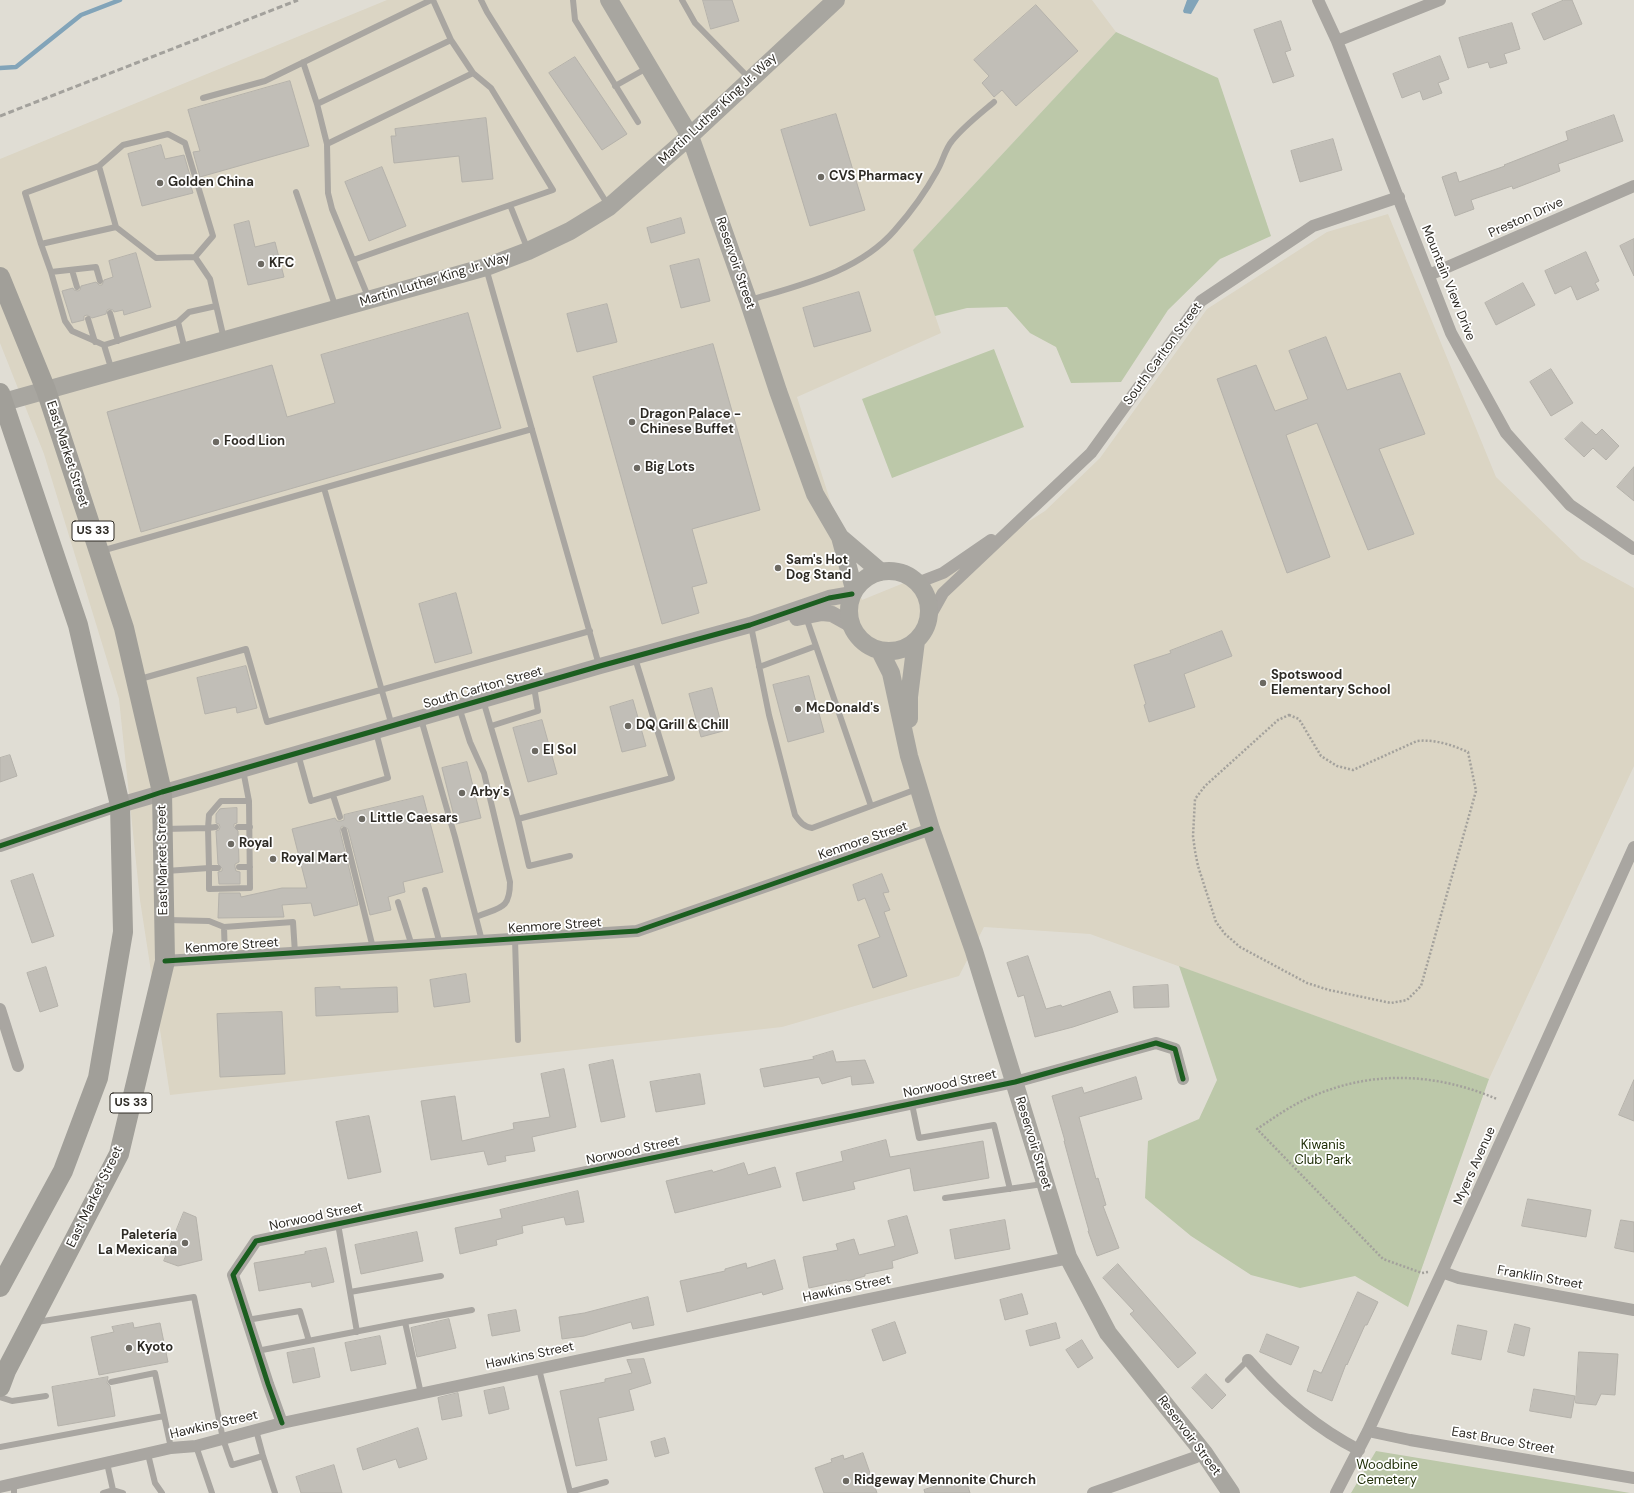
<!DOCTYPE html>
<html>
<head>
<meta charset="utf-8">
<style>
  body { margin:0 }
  canvas { display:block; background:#e0ddd4 }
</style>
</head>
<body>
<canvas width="1634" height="1493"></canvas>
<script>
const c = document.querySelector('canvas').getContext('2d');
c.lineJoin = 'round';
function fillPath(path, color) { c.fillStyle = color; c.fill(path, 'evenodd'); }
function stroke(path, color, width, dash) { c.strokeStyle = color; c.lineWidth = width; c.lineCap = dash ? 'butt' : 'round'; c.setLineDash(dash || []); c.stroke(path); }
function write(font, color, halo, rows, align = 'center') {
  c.font = font + ' "DM Sans",sans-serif'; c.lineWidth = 3.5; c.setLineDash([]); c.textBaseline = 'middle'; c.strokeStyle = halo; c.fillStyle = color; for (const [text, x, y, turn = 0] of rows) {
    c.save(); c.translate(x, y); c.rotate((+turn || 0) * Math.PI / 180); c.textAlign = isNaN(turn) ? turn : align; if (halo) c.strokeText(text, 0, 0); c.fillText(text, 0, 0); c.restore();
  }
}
fillPath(new Path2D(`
  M 387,0 L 1092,0 L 1116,32 L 913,250 L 941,333 L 797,397 L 862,600 L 980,552 L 1045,511 L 1100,458 L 1207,309 L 1327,232 L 1388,214 L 1496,477 L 1581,559 L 1634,588 L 1634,766 L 1489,1079 L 1090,934 L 984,927 L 959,976 L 782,1027 L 170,1095 L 140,900 L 119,699 L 44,454 L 0,343 L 0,159 Z`), '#dbd5c4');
fillPath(new Path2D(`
  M 1116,32 L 1218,78 L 1271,236 L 1220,259 L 1168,310 L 1121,382 L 1071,383 L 1056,347 L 1030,333 L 1007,307 L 967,308 L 935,316 L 913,250 Z
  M 994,349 L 1024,427 L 892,478 L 862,399 Z
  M 1179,966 L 1489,1079 L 1408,1307 L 1355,1276 L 1300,1288 L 1251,1275 L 1191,1236 L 1145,1198 L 1148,1141 L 1199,1119 L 1217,1080 Z
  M 1376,1451 L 1600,1488 L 1630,1493 L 1351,1493 Z`), '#bcc8a9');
fillPath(new Path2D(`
  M 1187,0 L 1199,0 L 1191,14 L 1184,13 L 1183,11 Z`), '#82a4b9');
stroke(new Path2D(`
  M 0,68 L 16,67 L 81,15 L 120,0`), '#82a4b9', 4.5);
const building = new Path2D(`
  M 703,0 L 732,0 L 739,21 L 711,29 Z
  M 1564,0 L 1572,0 L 1582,24 L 1544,40 L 1532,14 Z
  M 1036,5 L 1078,51 L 1016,106 L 1002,90 L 994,97 L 982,83 L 989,76 L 974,60 Z
  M 1281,21 L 1291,50 L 1285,52 L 1294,76 L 1273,83 L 1254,30 Z
  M 1512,23 L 1520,49 L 1504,54 L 1507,63 L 1490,68 L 1488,62 L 1468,68 L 1459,38 Z
  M 1440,56 L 1449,79 L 1438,83 L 1442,93 L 1423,100 L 1420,91 L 1402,98 L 1393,74 Z
  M 575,57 L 627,134 L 602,150 L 549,73 Z
  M 290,81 L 309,146 L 200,177 L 193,152 L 200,151 L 188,110 Z
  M 836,114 L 865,210 L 810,226 L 781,130 Z
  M 1614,115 L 1623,141 L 1558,164 L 1560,171 L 1513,189 L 1512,186 L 1471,200 L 1474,209 L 1455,216 L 1442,177 L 1456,172 L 1459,182 L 1505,166 L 1504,165 L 1568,140 L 1566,132 Z
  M 486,118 L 493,179 L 462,182 L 459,156 L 394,163 L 391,136 L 396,136 L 395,129 Z
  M 1333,139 L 1342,170 L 1300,182 L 1291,151 Z
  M 161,145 L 165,159 L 184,155 L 191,179 L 189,180 L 193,193 L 142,206 L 128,154 Z
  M 382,167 L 406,226 L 369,241 L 345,182 Z
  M 681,218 L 685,233 L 651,243 L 647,228 Z
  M 249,221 L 255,247 L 275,242 L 284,277 L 248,285 L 234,225 Z
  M 1634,239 L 1634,276 L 1620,246 Z
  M 1586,252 L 1599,281 L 1595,283 L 1599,290 L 1577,300 L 1571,286 L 1555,294 L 1545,271 Z
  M 136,253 L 151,307 L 124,315 L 123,310 L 114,312 L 113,310 L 109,309 L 107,310 L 106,314 L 92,318 L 87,315 L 84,316 L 84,320 L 72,323 L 62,291 L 73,288 L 74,290 L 78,291 L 80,290 L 81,286 L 96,282 L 99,285 L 102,285 L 104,280 L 113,277 L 109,261 Z
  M 699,259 L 710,301 L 681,308 L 670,266 Z
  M 1523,283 L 1535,305 L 1496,325 L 1485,303 Z
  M 859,292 L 871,331 L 814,347 L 803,308 Z
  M 607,304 L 617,342 L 577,352 L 567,314 Z
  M 468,313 L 501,428 L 141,532 L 107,412 L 272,365 L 287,417 L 335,403 L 321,355 Z
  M 1326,337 L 1347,390 L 1400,373 L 1425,434 L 1379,449 L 1414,534 L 1368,550 L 1317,423 L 1286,435 L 1330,557 L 1287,573 L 1217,379 L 1256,365 L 1275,411 L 1308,399 L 1289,351 Z
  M 713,344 L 760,510 L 692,529 L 707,583 L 692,587 L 699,613 L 662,624 L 593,377 Z
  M 1551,369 L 1573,403 L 1551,416 L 1530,382 Z
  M 1582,422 L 1596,435 L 1602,429 L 1619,446 L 1606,460 L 1593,448 L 1584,457 L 1565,439 Z
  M 1634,467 L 1634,501 L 1617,487 Z
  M 456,593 L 472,653 L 435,663 L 419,604 Z
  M 1222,631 L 1232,656 L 1184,674 L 1195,707 L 1149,722 L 1144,705 L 1146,704 L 1134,665 L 1171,653 L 1170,651 Z
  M 246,666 L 257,708 L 237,713 L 236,707 L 205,714 L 197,678 Z
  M 809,676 L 824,732 L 788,742 L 773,685 Z
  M 712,688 L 723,731 L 701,737 L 689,694 Z
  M 633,700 L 646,746 L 622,752 L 610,707 Z
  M 542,720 L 557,774 L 528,782 L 513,728 Z
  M 10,755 L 17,776 L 0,782 L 0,758 Z
  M 467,762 L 481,818 L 456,824 L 442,768 Z
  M 423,796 L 443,872 L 403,882 L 405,892 L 388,897 L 391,910 L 370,915 L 348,829 L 343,826 L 341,827 L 340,831 L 358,905 L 314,916 L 311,903 L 282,905 L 284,917 L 218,918 L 219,893 L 240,893 L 241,897 L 282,888 L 307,888 L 292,829 L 335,818 L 337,821 L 341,821 L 344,820 L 344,815 Z
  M 237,808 L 237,823 L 234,824 L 234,827 L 238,831 L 239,862 L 235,864 L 235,867 L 236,871 L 240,872 L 240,884 L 219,884 L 218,872 L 222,871 L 222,868 L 218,864 L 216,831 L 219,830 L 220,827 L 219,824 L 216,823 L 216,814 L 220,809 Z
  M 33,874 L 54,936 L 32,943 L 11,881 Z
  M 882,874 L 889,892 L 883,893 L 890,910 L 884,912 L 907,976 L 873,988 L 858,945 L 880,937 L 865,898 L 858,901 L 853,885 Z
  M 1028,956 L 1046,1009 L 1061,1005 L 1062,1007 L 1110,991 L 1118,1012 L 1073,1027 L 1035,1037 L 1024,995 L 1018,997 L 1007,963 Z
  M 46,967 L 58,1006 L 40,1012 L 27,973 Z
  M 466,974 L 470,1002 L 434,1007 L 430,980 Z
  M 1168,985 L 1169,1007 L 1134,1008 L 1133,987 Z
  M 340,987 L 340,989 L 397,987 L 398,1012 L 316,1016 L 315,988 Z
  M 282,1012 L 285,1074 L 220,1077 L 217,1014 Z
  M 833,1051 L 836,1062 L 865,1060 L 874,1083 L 852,1085 L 851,1076 L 822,1084 L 819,1077 L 764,1087 L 760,1069 L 814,1059 L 813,1057 Z
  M 613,1060 L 625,1117 L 601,1122 L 589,1065 Z
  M 564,1069 L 576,1127 L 532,1137 L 535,1151 L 505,1156 L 506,1161 L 488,1165 L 484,1151 L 431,1160 L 421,1101 L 455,1096 L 462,1141 L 514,1129 L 513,1123 L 550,1117 L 541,1074 Z
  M 700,1074 L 705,1104 L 656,1112 L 650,1082 Z
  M 1136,1077 L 1142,1099 L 1079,1117 L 1096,1179 L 1098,1178 L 1106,1205 L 1103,1206 L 1119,1248 L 1097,1256 L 1088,1231 L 1089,1231 L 1076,1185 L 1064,1141 L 1065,1141 L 1052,1096 L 1082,1087 L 1084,1093 Z
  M 1634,1080 L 1634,1121 L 1619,1115 Z
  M 369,1116 L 381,1172 L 348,1179 L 336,1122 Z
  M 886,1140 L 890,1157 L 983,1141 L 989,1178 L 914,1191 L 910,1168 L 853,1182 L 855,1189 L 803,1201 L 796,1173 L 843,1161 L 841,1152 Z
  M 744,1163 L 748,1175 L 775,1167 L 781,1187 L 675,1213 L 666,1181 L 712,1170 L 713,1172 Z
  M 578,1191 L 584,1222 L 566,1225 L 564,1217 L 522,1226 L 523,1233 L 496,1240 L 497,1245 L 460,1254 L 455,1228 L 502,1218 L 500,1210 Z
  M 1528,1199 L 1591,1210 L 1586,1237 L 1522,1226 Z
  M 184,1212 L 196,1217 L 202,1260 L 178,1266 L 164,1261 Z
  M 907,1216 L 918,1253 L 892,1261 L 893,1268 L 865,1274 L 865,1276 L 848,1281 L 847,1280 L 809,1288 L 803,1257 L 838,1250 L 836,1244 L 854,1239 L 859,1255 L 895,1246 L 888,1221 Z
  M 1005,1220 L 1010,1249 L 955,1259 L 950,1230 Z
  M 1621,1220 L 1634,1222 L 1634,1252 L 1615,1248 Z
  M 417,1232 L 423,1261 L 361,1274 L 355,1245 Z
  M 326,1248 L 334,1282 L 312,1287 L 311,1282 L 259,1291 L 254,1263 L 305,1254 L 305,1252 Z
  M 775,1260 L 783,1289 L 763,1295 L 762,1292 L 687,1312 L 680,1281 L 725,1271 L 725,1269 L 746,1263 L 747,1268 Z
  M 1118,1264 L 1196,1353 L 1178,1368 L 1130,1314 L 1134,1311 L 1103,1278 Z
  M 1358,1292 L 1378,1302 L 1367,1325 L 1365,1325 L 1347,1365 L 1346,1364 L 1332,1401 L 1307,1391 L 1314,1370 L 1321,1373 Z
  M 1022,1294 L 1028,1314 L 1005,1320 L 1000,1300 Z
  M 648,1297 L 654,1325 L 633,1329 L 631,1322 L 584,1336 L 562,1339 L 559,1317 L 584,1313 Z
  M 516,1310 L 520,1331 L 492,1336 L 488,1315 Z
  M 449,1319 L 456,1348 L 417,1357 L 411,1328 Z
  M 895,1322 L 906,1353 L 883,1361 L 872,1330 Z
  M 133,1323 L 134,1328 L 160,1323 L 168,1362 L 99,1375 L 91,1337 L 114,1332 L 112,1327 Z
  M 1056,1323 L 1060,1338 L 1030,1346 L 1026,1331 Z
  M 1515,1324 L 1530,1328 L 1524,1356 L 1508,1352 Z
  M 1458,1325 L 1487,1331 L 1481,1360 L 1452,1354 Z
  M 1267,1334 L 1299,1347 L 1291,1365 L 1260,1352 Z
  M 380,1336 L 386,1364 L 351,1371 L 345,1343 Z
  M 1082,1340 L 1093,1358 L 1078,1368 L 1066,1350 Z
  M 314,1348 L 320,1377 L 293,1383 L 287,1353 Z
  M 1579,1352 L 1618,1354 L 1615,1395 L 1601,1394 L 1596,1405 L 1576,1403 Z
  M 644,1359 L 651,1383 L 629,1390 L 634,1410 L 598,1418 L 607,1460 L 576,1466 L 560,1391 L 605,1382 L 605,1379 L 632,1373 L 627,1360 Z
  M 1206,1374 L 1226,1395 L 1212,1409 L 1192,1388 Z
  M 108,1377 L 107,1383 L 110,1386 L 115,1416 L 58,1426 L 52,1387 Z
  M 504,1387 L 509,1409 L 489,1414 L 484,1391 Z
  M 1534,1389 L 1575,1396 L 1571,1418 L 1530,1411 Z
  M 458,1393 L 462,1416 L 442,1420 L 438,1398 Z
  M 418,1428 L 427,1459 L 399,1468 L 396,1459 L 363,1470 L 357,1449 Z
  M 665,1438 L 669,1453 L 655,1457 L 651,1442 Z
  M 863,1453 L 877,1493 L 824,1493 L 815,1468 L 832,1462 L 831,1459 L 843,1455 L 844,1459 Z
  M 334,1465 L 342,1493 L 301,1493 L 296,1477 Z
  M 965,1477 L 970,1493 L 925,1493 L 924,1490 Z`);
fillPath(building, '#c1beb7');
stroke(building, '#b5b2ab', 1);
stroke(new Path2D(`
  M 1289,715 L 1299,719 L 1321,756 L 1337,766 L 1353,770 L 1417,741 C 1435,739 1452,745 1468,752 L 1476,791 L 1421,986 L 1407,1000 L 1391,1003 L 1329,990 L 1307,983 L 1240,947 L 1225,934 L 1216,922 L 1198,866 L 1195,851 L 1193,836 L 1195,799 L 1205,786 L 1278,720 Z
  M 1428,1272 L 1422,1273 L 1383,1259 L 1257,1129 C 1275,1117 1293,1104 1313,1096 C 1374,1070 1436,1073 1497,1099`), '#a3a19c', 2.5, [2, 2]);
stroke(new Path2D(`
  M 481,0 L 487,12 L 608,205
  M 573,0 L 575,20 L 638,122
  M 682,0 L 695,23 L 750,79
  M 303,62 L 317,104 L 327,144 L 328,193 L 332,209 L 369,299
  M 615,86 L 647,68
  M 203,98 L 265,81 L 431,0
  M 317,104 L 451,40
  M 327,144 L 473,73
  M 99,166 L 123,145 L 168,134 L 185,143 L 213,236 L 195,257
  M 296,192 L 336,308
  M 510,205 L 528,250
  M 41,244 L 25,193 L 99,166 L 116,227
  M 353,260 L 553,190 L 491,88 L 473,73 L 451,40 L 433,0
  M 486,268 L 599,665
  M 72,270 L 77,287
  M 51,272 L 96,267 L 100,281
  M 750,300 C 800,285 859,272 895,230 C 911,212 926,191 937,171 C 943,161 945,149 952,141 C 964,126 980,114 994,102
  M 110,313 L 118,341
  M 88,319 L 95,342
  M 178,322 L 189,312 L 216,306
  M 104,345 L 72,331 L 65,321 L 51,272 L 41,244 L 116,227 L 156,258 L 195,257 L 210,279 L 224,339
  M 112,371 L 104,345 L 178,322 L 185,350
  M 324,488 L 392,726
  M 101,551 L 532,429
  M 806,617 L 871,806
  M 751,626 L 769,715 L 795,815 C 800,822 804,827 812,828 L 917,789
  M 759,667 L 816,646
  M 140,679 L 246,649 L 267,722 L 590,631
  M 483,700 L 518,819
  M 459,707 L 470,742 L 484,773 L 510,882 C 510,910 500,907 476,917
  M 421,719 L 455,837 L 482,941
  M 491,726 L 538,711 L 534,687
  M 298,754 L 311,801 L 388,778 L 376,732
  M 333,795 L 340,817
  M 216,827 L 208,828 L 209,815 L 221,801 L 249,801
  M 238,827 L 250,827
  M 164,829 L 208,828 L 209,868 L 166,871
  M 344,830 L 373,948
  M 570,856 L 529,866 L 518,819 L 672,778 L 635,658
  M 239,867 L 250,867
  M 218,868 L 209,868 L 209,889 L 250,888 L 249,801 L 243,770
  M 425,890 L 440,944
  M 398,902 L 412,946
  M 168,920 L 209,921 L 224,927
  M 515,939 L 518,1040
  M 225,958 L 224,927 L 293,922 L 295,953
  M 912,1104 L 919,1138 L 994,1125 L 1010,1189
  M 945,1198 L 1043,1184
  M 338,1224 L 357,1332
  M 350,1292 L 441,1276
  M 247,1320 L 300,1311 L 309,1341
  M 37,1322 L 194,1297 L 223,1439 L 232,1465 L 263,1456 L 275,1493
  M 257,1351 L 405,1322
  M 539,1369 L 570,1492 L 606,1482
  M 1228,1380 L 1248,1360
  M 111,1382 L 155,1373 L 171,1448
  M 421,1394 L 405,1322 L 472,1310
  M 0,1397 L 12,1401 L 46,1396
  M 256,1430 L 263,1456
  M 196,1446 L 212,1493
  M 0,1447 L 164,1416
  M 148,1454 L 155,1483 L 162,1493
  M 14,1484 L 14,1493
  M 113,1490 L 123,1493
  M 103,1493 L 113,1490 L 107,1463`), '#a9a6a1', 6);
stroke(new Path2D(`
  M 1318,0 L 1337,41 L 1451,333 L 1506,433 L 1570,505 L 1634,549
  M 1337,41 L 1440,0
  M 1429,275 L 1634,186
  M 917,583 L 943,573 L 991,540
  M 929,618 L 943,593 L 1091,453 L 1201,301 L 1313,226 L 1399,197
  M 0,846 L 120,805
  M 165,961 L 637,931 L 931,829
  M 0,1009 L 18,1066
  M 1442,1272 L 1459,1278 L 1634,1310
  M 1248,1360 C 1279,1396 1316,1428 1359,1450
  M 282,1423 L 268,1384 L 233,1275 L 256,1241 L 1015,1082 L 1156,1043 L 1175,1049 L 1183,1079
  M 1368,1431 L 1410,1440 L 1634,1478
  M 0,1487 L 171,1448 L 196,1446 L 282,1423 L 859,1301 L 1064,1259 L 1068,1257
  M 1093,1493 L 1196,1457 L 1204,1453
  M 1336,1493 L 1368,1431 L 1442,1272 L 1634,847`), '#a9a6a1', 12);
stroke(new Path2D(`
  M 797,618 L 822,613 L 832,614 L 850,624
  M 120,805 L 600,666 L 750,625 L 829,598 L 852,594`), '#a9a6a1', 16);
stroke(new Path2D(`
  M 609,0 L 690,136 L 748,300 L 778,391 L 815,494 L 840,537 L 854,589
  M 4,402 L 486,267 L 528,251 L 570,231 L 609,207 L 690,136 L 836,0
  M 840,537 L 881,572
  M849 611a40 40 0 1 1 80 0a40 40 0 1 1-80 0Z
  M 880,651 L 891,673 L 909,756 L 931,829 L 974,951 L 1068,1257 L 1108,1333 L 1204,1453 L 1231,1493
  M 909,719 L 909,697 L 916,641`), '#a8a6a0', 18);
stroke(new Path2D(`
  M 0,277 L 46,390 L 124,628 L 162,792 L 165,961 L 119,1154 L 6,1371 L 0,1387
  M 0,393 L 78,625 L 120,805 L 123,932 L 98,1078 L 63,1171 L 0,1287`), '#a19f99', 20);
stroke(new Path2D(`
  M 0,116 L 298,0`), '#a3a19c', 3, [6, 3]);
stroke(new Path2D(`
  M 0,846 L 162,792 L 600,666 L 750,625 L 829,598 L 852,594
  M 165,961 L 637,931 L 931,829
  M 282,1423 L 268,1384 L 233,1275 L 256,1241 L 1015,1082 L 1156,1043 L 1175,1049 L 1183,1079`), '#1b5e20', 5);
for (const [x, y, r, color] of [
  [821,177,4,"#6c6962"],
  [160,183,4,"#6c6962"],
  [261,264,4,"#6c6962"],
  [632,422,4,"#6c6962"],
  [216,442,4,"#6c6962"],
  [637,468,4,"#6c6962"],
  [778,568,4,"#6c6962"],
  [1263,683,4,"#6c6962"],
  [798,709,4,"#6c6962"],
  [628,726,4,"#6c6962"],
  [535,751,4,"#6c6962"],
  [462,793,4,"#6c6962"],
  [362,819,4,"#6c6962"],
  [231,844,4,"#6c6962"],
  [273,859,4,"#6c6962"],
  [185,1243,4,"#6c6962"],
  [129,1348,4,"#6c6962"],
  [846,1481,4,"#6c6962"]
]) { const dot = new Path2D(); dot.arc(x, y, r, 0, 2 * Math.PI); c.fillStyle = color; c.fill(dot); stroke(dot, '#fff', 1.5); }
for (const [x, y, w] of [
  [93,531,42],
  [131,1103,42]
]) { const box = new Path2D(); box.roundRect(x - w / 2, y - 10, w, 20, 3); c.fillStyle = '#fff'; c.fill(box); stroke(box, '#2e2b25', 1); }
write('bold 12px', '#2e2b25', null, [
  ["US 33",93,531],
  ["US 33",131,1103]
]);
write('13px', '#2e2b25', '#fff', [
  ["Martin Luther King Jr. Way",718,109,-43],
  ["Preston Drive",1526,218,-24],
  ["Reservoir Street",735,263,71],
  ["Martin Luther King Jr. Way",435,280,-17],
  ["Mountain View Drive",1448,283,68],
  ["South Carlton Street",1163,354,-54],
  ["East Market Street",67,454,72],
  ["South Carlton Street",483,688,-16],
  ["Kenmore Street",863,841,-19],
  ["East Market Street",163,860,-91],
  ["Kenmore Street",555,926,-4],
  ["Kenmore Street",232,946,-4],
  ["Norwood Street",950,1084,-12],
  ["Reservoir Street",1033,1143,73],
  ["Norwood Street",633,1151,-12],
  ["Myers Avenue",1475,1166,-66],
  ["East Market Street",95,1197,-64],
  ["Norwood Street",316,1217,-12],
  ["Franklin Street",1540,1278,10],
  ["Hawkins Street",847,1289,-12],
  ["Hawkins Street",530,1356,-12],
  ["Hawkins Street",214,1425,-13],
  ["Reservoir Street",1189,1436,53],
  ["East Bruce Street",1503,1441,10]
]);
write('bold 13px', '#2e2b25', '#fff', [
  ["CVS Pharmacy",829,177],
  ["Golden China",168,183],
  ["KFC",269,264],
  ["Dragon Palace -",640,415],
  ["Chinese Buffet",640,430],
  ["Food Lion",224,442],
  ["Big Lots",645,468],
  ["Sam's Hot",786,561],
  ["Dog Stand",786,576],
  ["Spotswood",1271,676],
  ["Elementary School",1271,691],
  ["McDonald's",806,709],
  ["DQ Grill & Chill",636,726],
  ["El Sol",543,751],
  ["Arby's",470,793],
  ["Little Caesars",370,819],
  ["Royal",239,844],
  ["Royal Mart",281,859],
  ["Paletería",177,1236,"right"],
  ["La Mexicana",177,1251,"right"],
  ["Kyoto",137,1348],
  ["Ridgeway Mennonite Church",854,1481]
], 'left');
write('13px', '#202f08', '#fff', [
  ["Kiwanis",1323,1146],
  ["Club Park",1323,1161],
  ["Woodbine",1387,1466],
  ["Cemetery",1387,1481]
]);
</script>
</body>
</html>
